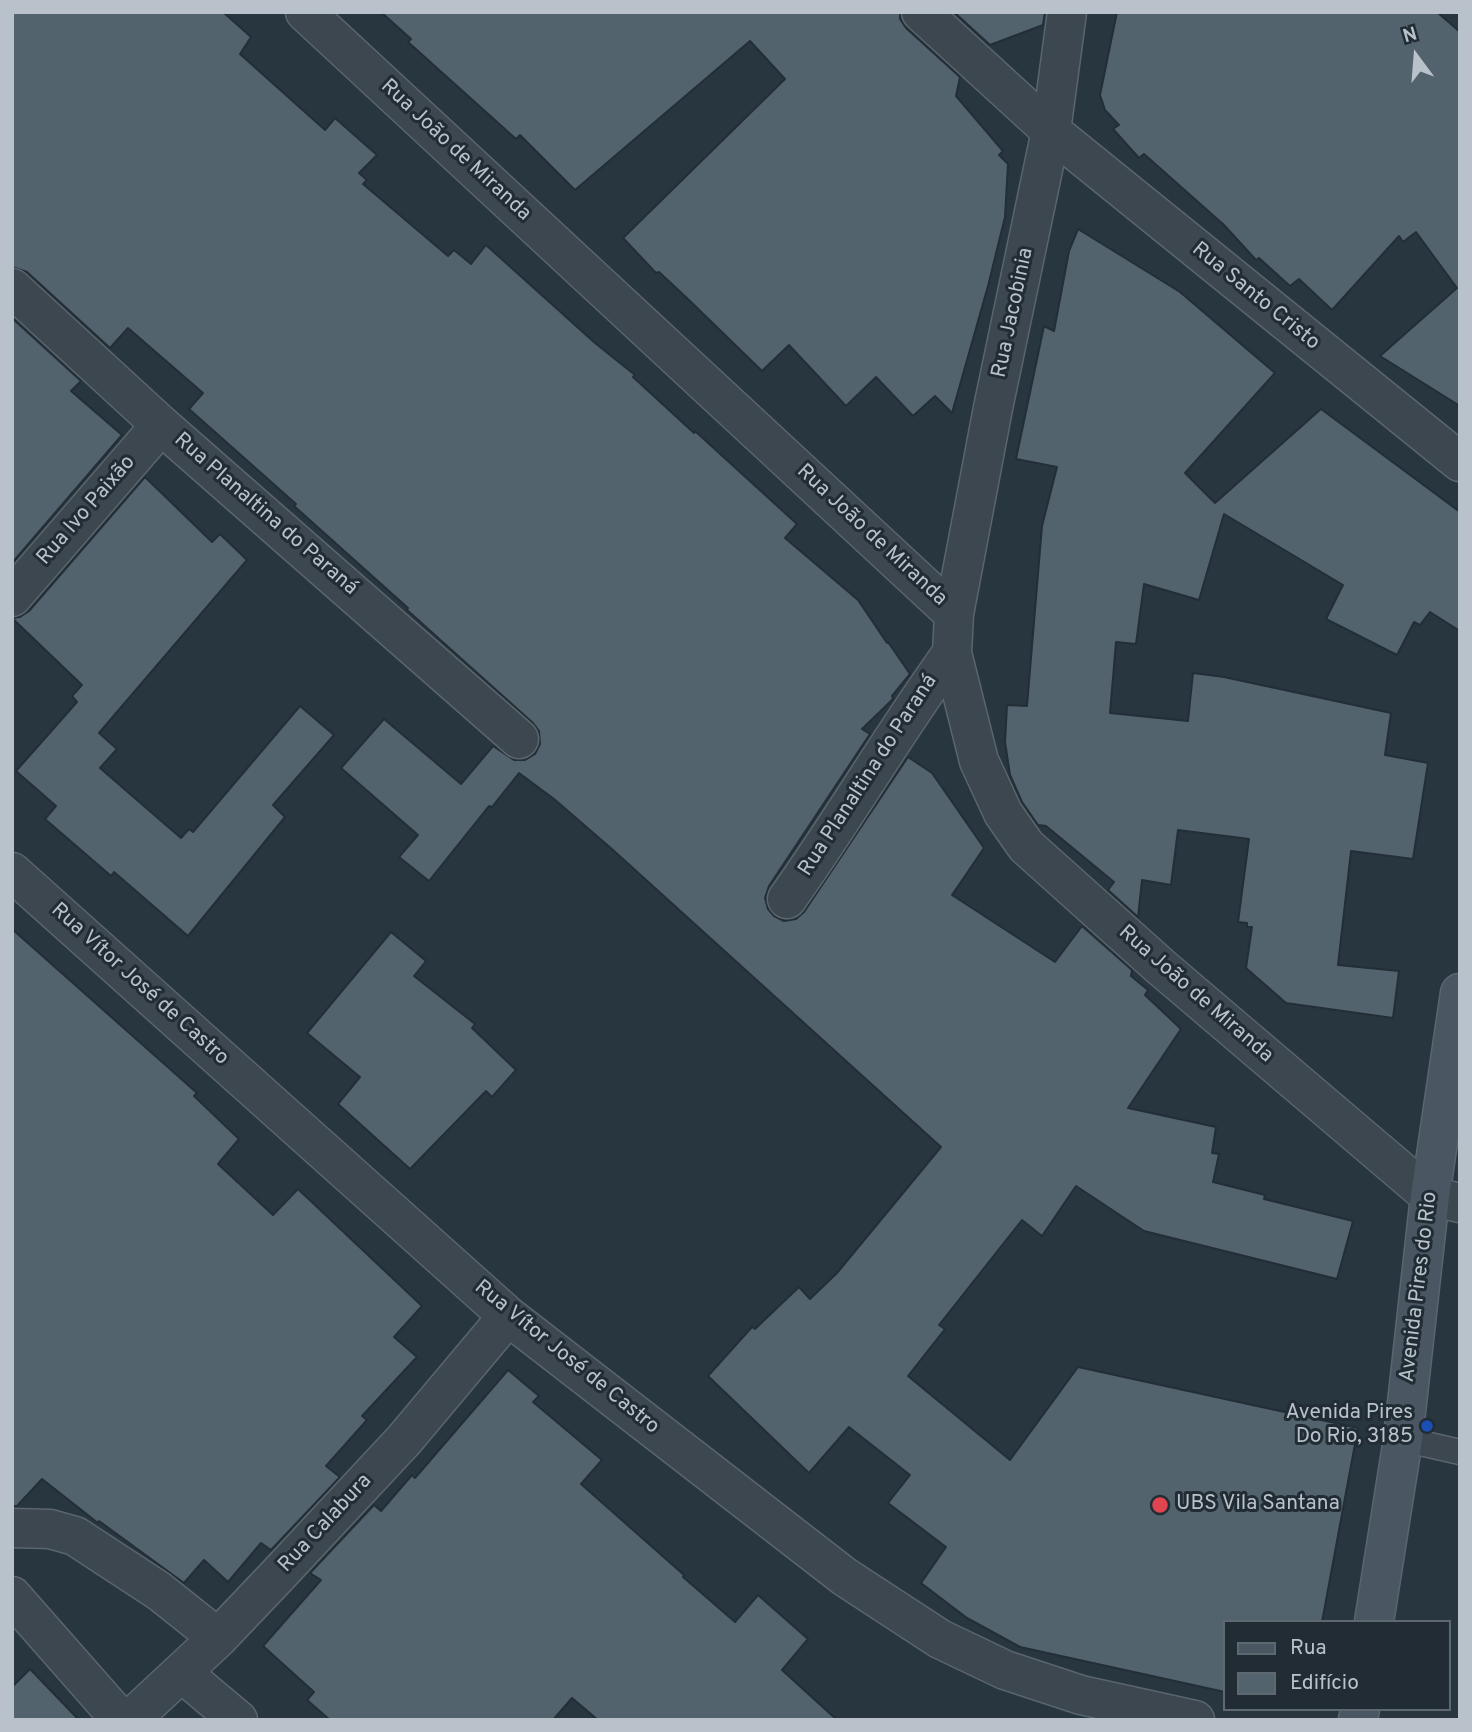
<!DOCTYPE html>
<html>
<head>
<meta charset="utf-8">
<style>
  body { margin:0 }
  #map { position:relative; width:1472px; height:1732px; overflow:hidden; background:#283640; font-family:Overpass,sans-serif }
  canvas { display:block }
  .frame { position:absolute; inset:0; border:14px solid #b9c2ca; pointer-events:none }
  .legend { position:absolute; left:1223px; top:1620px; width:228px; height:91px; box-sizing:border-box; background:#212c35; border:2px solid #5e6871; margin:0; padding:9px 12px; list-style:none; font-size:21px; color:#b9c2ca }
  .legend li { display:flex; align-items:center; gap:14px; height:35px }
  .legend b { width:35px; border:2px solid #5e6871 }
  .north { position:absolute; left:1381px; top:21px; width:70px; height:70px; -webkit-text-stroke:5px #212c35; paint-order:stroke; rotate:344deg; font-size:19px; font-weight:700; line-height:28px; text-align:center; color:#b9c2ca }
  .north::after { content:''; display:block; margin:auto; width:24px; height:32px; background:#b9c2ca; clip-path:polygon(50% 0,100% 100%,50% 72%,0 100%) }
</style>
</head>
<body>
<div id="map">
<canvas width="1472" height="1732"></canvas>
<div class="frame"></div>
<ul class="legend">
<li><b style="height:9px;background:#4a5763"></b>Rua</li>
<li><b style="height:19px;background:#53636d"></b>Edifício</li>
</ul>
<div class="north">N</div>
</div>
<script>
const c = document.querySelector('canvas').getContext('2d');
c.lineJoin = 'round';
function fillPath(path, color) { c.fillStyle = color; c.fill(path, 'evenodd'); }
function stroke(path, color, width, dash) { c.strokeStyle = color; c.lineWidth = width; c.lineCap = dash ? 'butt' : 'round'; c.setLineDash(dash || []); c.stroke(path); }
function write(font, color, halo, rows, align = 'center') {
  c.font = font + ' Overpass,sans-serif'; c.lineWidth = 6; c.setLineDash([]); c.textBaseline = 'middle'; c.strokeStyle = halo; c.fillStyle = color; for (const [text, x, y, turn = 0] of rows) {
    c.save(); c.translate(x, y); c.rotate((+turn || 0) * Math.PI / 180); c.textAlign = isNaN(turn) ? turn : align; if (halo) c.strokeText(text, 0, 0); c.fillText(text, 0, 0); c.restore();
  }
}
const building = new Path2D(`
  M 12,12 L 223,12 L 251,37 L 240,54 L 325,130 L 335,118 L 377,155 L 359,173 L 367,180 L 363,184 L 448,256 L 454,250 L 471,264 L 486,245 L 595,343 L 635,375 L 633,377 L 694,433 L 695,431 L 797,524 L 785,538 L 858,600 L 887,643 L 888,642 L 910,674 L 892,696 L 893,699 L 862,729 L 870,734 L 769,886 L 765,898 L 768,909 L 774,916 L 784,921 L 796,919 L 804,912 L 908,757 L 932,773 L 984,848 L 952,895 L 1055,962 L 1082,926 L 1132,970 L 1131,976 L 1148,990 L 1145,995 L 1181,1029 L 1128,1108 L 1216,1127 L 1212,1153 L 1219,1154 L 1213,1182 L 1265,1195 L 1264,1199 L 1353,1221 L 1337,1279 L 1144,1231 L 1076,1186 L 1042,1236 L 1022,1220 L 939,1325 L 945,1329 L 908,1376 L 1010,1460 L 1078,1367 L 1358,1428 L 1322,1622 L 1225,1622 L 1225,1692 L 1020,1647 L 967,1618 L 921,1583 L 946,1547 L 888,1503 L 910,1475 L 849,1427 L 809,1473 L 708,1376 L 752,1327 L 755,1329 L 799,1287 L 810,1299 L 837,1273 L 941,1147 L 613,850 L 554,799 L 519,773 L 492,807 L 489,806 L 429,881 L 399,857 L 418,835 L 341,768 L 384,719 L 461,784 L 493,746 L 514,760 L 525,760 L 535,754 L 540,744 L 539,731 L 533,723 L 407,610 L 408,608 L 294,506 L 296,504 L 189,409 L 203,393 L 128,328 L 110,348 L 27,272 L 12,267 Z
  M 381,12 L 900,12 L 900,19 L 906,28 L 960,77 L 956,96 L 1003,151 L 999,155 L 1008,164 L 1005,217 L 988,286 L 952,413 L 935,396 L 913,416 L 876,377 L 846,406 L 789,345 L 762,371 L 690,301 L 659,272 L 656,273 L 623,238 L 785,79 L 750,41 L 575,190 L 520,135 L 516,139 L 408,42 L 411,39 Z
  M 954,12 L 1045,12 L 1043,25 L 990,45 Z
  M 1117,12 L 1437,12 L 1460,32 L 1460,406 L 1380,356 L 1457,288 L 1416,232 L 1403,242 L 1399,236 L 1332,310 L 1299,279 L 1290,286 L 1259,258 L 1256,260 L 1224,225 L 1144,154 L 1139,158 L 1113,129 L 1119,125 L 1105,110 L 1100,95 Z
  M 1078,229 L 1180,292 L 1275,373 L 1185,473 L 1215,503 L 1321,409 L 1460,512 L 1460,631 L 1430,612 L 1420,625 L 1414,622 L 1397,655 L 1326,619 L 1343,585 L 1224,514 L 1199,600 L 1144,584 L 1136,644 L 1116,642 L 1110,713 L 1188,721 L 1193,673 L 1224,677 L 1391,713 L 1385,755 L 1428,763 L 1413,859 L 1351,851 L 1338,965 L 1399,971 L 1393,1018 L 1286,1003 L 1246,968 L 1252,927 L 1247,927 L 1247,923 L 1238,922 L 1249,839 L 1178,830 L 1171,885 L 1142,880 L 1138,917 L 1108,890 L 1114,882 L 1046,826 L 1038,825 L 1022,802 L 1010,775 L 1005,742 L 1007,705 L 1027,706 L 1042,526 L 1057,467 L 1016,459 L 1044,326 L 1054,331 L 1069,251 Z
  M 12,318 L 81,381 L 71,391 L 122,435 L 12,563 Z
  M 145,477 L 212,542 L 220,534 L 247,560 L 99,733 L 117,749 L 100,768 L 181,838 L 189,829 L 193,832 L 300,706 L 334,735 L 273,805 L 285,817 L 188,936 L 114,872 L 111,876 L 45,819 L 56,806 L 16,771 L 77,702 L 72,696 L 82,685 L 12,618 L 20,617 L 29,611 Z
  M 12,929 L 197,1093 L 194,1096 L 239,1139 L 218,1164 L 273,1215 L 298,1189 L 422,1306 L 394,1337 L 417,1357 L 362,1416 L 367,1420 L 326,1466 L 340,1477 L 271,1550 L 261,1543 L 228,1582 L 204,1560 L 184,1583 L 99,1521 L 98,1523 L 42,1479 L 17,1506 L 12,1506 Z
  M 391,932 L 426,961 L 414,976 L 475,1024 L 472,1028 L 516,1070 L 492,1097 L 486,1091 L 410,1169 L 338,1104 L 360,1077 L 307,1033 Z
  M 508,1370 L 539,1396 L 533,1402 L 602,1460 L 581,1484 L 684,1575 L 683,1577 L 735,1622 L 758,1595 L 808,1639 L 782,1670 L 837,1720 L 598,1720 L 572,1698 L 553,1720 L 330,1720 L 307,1700 L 314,1692 L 263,1646 L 321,1580 L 310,1573 L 374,1505 L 381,1511 L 412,1475 L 415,1478 Z
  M 30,1669 L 79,1720 L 12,1720 L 12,1687 Z`);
fillPath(building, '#53636d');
stroke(building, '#232e37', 2);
const lane = new Path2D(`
  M 1403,1439 L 1460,1452`);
const street = new Path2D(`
  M 305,12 L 954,614
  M 921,12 L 1051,131 L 1460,462
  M 1067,12 L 1051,131 L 993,408 L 954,614 L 952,653 L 979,761 L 1003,813 L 1026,846 L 1161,967 L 1430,1196 L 1460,1203
  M 12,288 L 161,425 L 519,739
  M 12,597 L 161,425
  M 12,872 L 508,1316 L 845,1577 L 940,1639 L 1005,1670 L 1081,1695 L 1195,1720
  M 787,899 C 844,819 894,733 952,653
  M 12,1528 L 50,1529 L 75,1536 L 159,1591 L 218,1638
  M 12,1596 L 121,1720
  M 182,1673 L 238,1720
  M 130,1720 L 218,1638 L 277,1576 L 404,1440 L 508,1316`);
const secondary = new Path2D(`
  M 1374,1622 L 1403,1439 L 1430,1196 L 1460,993
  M 1358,1720 L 1360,1709`);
stroke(lane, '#5a656d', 27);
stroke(street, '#5a656d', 41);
stroke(secondary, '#5a656d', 41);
stroke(lane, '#3c4750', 24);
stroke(street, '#3c4750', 38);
stroke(secondary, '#4a5763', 38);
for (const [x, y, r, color] of [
  [1427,1426,7,"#1a4fb4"],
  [1160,1505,9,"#e0444e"]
]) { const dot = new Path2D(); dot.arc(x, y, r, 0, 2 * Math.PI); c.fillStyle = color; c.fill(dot); stroke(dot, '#212c35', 2.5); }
write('21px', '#b9c2ca', '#212c35', [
  ["Rua João de Miranda",455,151,43],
  ["Rua Santo Cristo",1255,297,39],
  ["Rua Jacobinia",1014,313,-78],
  ["Rua Ivo Paixão",87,511,-49],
  ["Rua Planaltina do Paraná",265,515,41],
  ["Rua João de Miranda",871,536,43],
  ["Rua Planaltina do Paraná",869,776,-57],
  ["Rua Vítor José de Castro",139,985,42],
  ["Rua João de Miranda",1195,995,41],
  ["Avenida Pires do Rio",1420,1287,-83],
  ["Rua Vítor José de Castro",566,1358,39],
  ["Rua Calabura",326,1524,-47]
]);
write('21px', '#b9c2ca', '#212c35', [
  ["Avenida Pires",1413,1414],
  ["Do Rio, 3185",1413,1438],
  ["UBS Vila Santana",1176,1505,"left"]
], 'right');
</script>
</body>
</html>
